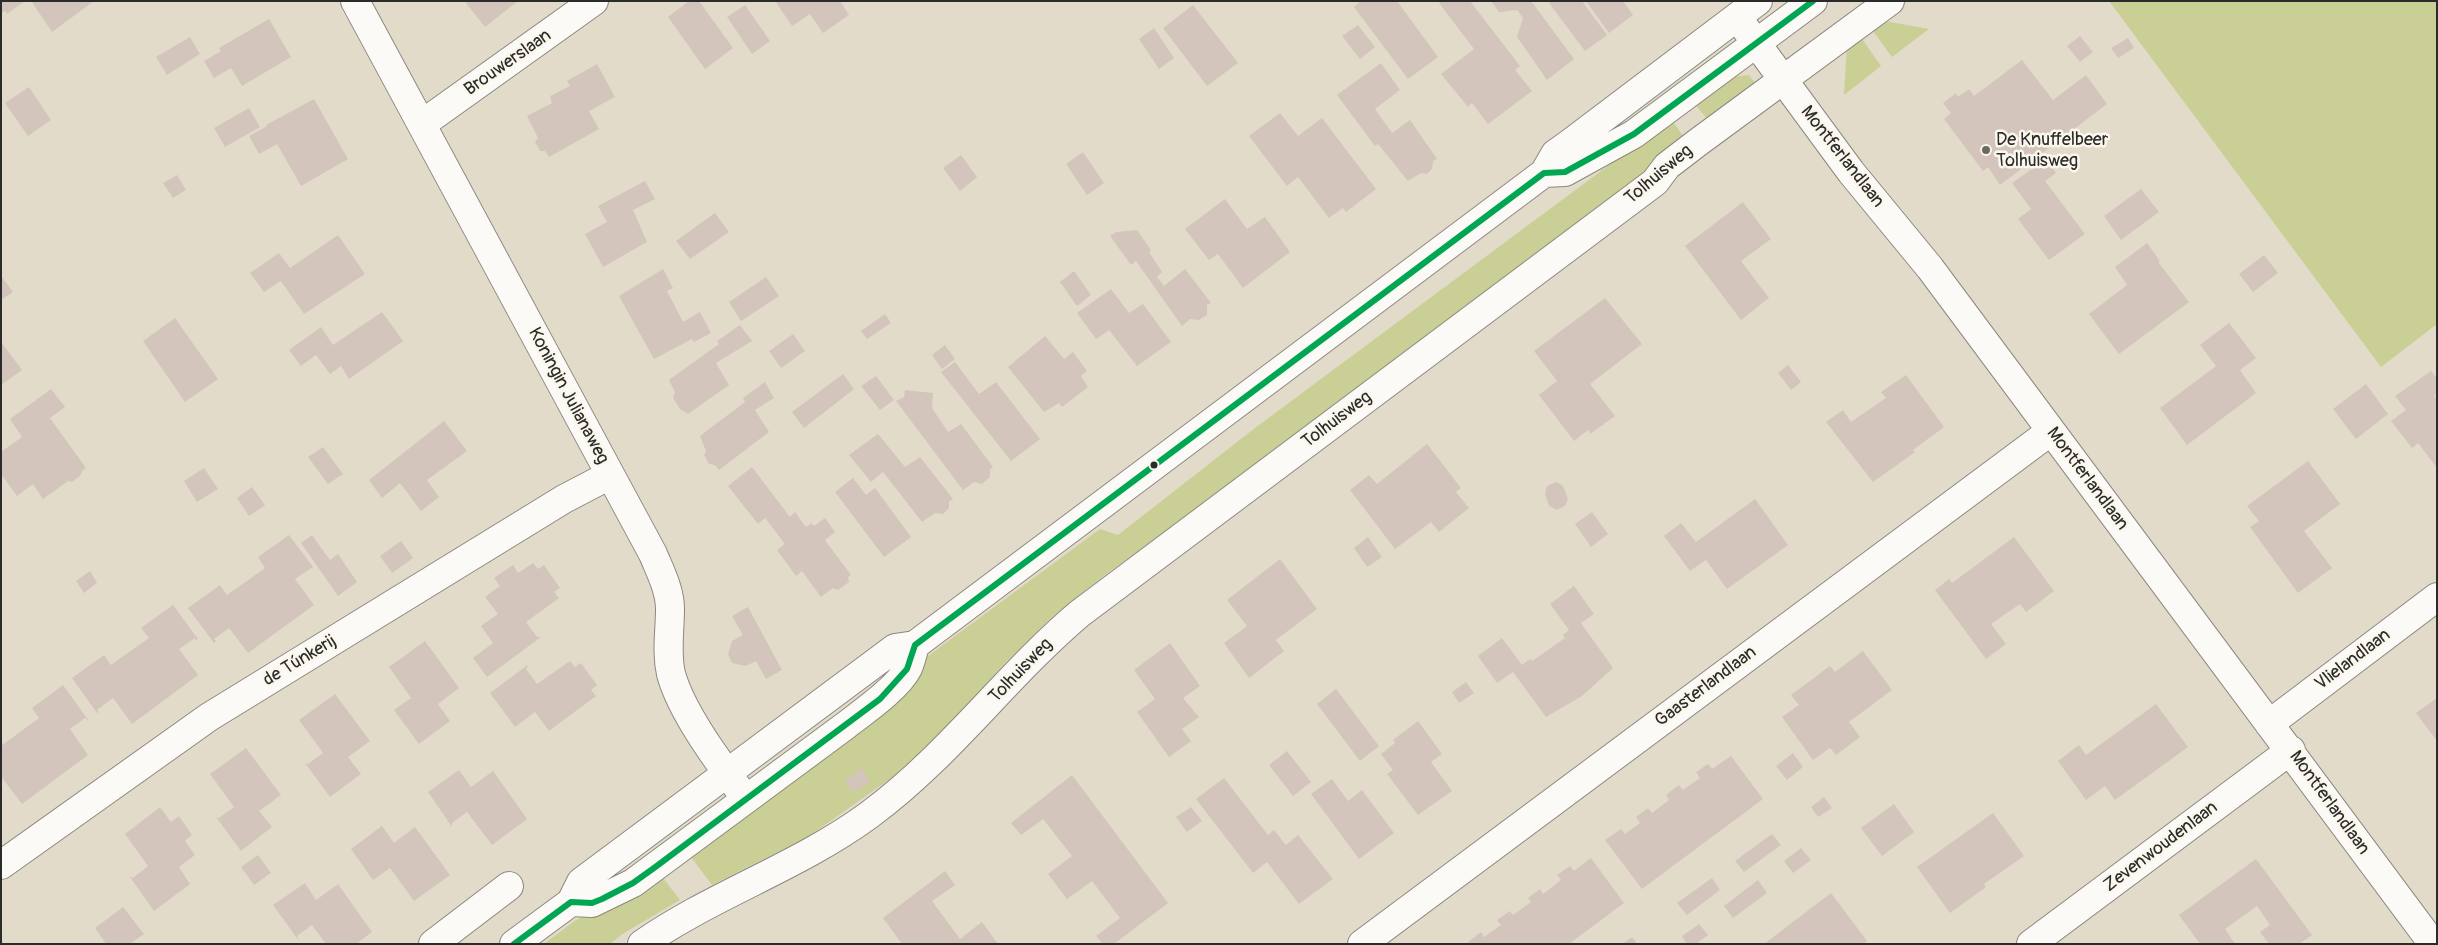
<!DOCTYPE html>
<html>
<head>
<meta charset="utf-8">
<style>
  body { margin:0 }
  #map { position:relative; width:2438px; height:945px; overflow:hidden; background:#e2dbca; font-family:Pangolin,sans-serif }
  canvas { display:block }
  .frame { position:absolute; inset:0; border:2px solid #2b2b2b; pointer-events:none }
</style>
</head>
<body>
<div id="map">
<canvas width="2438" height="945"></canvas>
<div class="frame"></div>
</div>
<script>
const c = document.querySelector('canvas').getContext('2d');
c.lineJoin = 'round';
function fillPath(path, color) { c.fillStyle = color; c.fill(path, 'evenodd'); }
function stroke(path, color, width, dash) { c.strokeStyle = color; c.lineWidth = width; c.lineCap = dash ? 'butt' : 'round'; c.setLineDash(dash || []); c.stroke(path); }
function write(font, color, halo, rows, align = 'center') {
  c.font = font + ' Pangolin,sans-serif'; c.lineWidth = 5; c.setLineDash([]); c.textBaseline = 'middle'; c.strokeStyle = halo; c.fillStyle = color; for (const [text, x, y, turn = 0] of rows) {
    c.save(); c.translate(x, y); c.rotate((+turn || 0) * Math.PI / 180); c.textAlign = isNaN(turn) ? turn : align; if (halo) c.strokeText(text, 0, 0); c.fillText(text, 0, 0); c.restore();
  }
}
fillPath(new Path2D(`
  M 2109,1 L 2437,1 L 2437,324 L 2381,367 Z
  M 1879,20 L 1929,29 L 1892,57 L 1870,27 Z
  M 1860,36 L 1881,66 L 1844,95 L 1847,45 Z
  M 1749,75 L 1755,83 L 1755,88 L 1708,120 L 1694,103 L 1732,77 Z
  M 1671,119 L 1686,140 L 1288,441 L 1242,480 L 1110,571 L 1052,617 L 1003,665 L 957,718 L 894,776 L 808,837 L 712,885 L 688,853 L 895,694 L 928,656 L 1100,529 L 1118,535 L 1255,428 Z
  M 660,874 L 680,900 L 624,933 L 610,944 L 544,944 L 576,920 L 637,891 Z`), '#c9cf95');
fillPath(new Path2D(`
  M 1,1 L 25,1 L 7,14 L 5,11 L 1,13 Z
  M 31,1 L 94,1 L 52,32 Z
  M 468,1 L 518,1 L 485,27 L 466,3 Z
  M 689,1 L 699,1 L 733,48 L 705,69 L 668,17 Z
  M 775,1 L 840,1 L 849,15 L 823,33 L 810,14 L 792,26 Z
  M 1361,1 L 1397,1 L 1438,57 L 1408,79 L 1354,7 Z
  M 1442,1 L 1470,1 L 1520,66 L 1515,70 L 1532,91 L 1488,124 L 1472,103 L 1468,107 L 1441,74 L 1474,49 L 1439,3 Z
  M 1491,1 L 1531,1 L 1574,59 L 1547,80 L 1517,37 L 1523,18 L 1517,10 L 1499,12 Z
  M 1551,1 L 1582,1 L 1607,35 L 1585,51 L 1549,3 Z
  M 1586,1 L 1623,1 L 1633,15 L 1609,33 Z
  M 745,5 L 770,41 L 752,54 L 727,17 Z
  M 1193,5 L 1238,63 L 1207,86 L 1163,28 Z
  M 269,19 L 291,57 L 242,86 L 231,68 L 214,78 L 204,61 L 221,51 L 219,48 Z
  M 1358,25 L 1375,47 L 1360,59 L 1342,36 Z
  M 1154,28 L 1174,58 L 1159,69 L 1139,39 Z
  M 2080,36 L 2093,52 L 2080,62 L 2067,46 Z
  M 190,37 L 200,54 L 167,75 L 156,57 Z
  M 2128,38 L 2134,48 L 2118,58 L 2111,48 Z
  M 2022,60 L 2053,100 L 2086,75 L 2107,104 L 2000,185 L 1988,167 L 1983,171 L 1944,119 L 1951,113 L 1943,103 L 1956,93 L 1958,97 L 1969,89 L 1974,96 Z
  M 1381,63 L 1400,90 L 1375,109 L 1392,133 L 1410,120 L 1437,159 L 1433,161 L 1432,169 L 1427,174 L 1421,173 L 1408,181 L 1378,144 L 1375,146 L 1337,95 Z
  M 597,64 L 615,97 L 589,111 L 599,129 L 549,157 L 545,151 L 540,151 L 535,142 L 538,138 L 527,116 L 552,103 L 550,96 L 570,86 L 567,81 Z
  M 29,87 L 51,120 L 28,136 L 5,103 Z
  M 314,99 L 348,159 L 301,186 L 277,144 L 259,154 L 249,136 L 267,126 L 266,125 Z
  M 249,108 L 260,127 L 225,147 L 214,128 Z
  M 1280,113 L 1298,136 L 1322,118 L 1376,189 L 1346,212 L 1343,208 L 1329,218 L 1298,177 L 1287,186 L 1249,136 Z
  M 1083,152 L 1104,183 L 1087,195 L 1066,164 Z
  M 961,155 L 977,177 L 960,191 L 943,168 Z
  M 2046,159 L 2056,173 L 2045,181 L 2085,234 L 2049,260 L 2018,219 L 2031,209 L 2012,183 Z
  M 177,175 L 186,190 L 173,198 L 163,183 Z
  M 645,181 L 655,199 L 633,210 L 647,242 L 603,267 L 585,234 L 607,222 L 598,206 Z
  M 2141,189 L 2159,212 L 2121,240 L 2104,216 Z
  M 1225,199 L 1247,229 L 1265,217 L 1290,252 L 1243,288 L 1218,254 L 1209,260 L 1185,229 Z
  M 1743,202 L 1771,239 L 1741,261 L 1769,298 L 1741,320 L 1685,246 Z
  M 715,213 L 729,232 L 690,259 L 676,241 Z
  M 1137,230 L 1151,250 L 1149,252 L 1162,272 L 1157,277 L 1164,286 L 1185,269 L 1211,303 L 1207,305 L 1207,315 L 1199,320 L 1190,319 L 1182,326 L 1136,261 L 1131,265 L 1110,236 L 1116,232 Z
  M 338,235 L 365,274 L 304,314 L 281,281 L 264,292 L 250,273 L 279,253 L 290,268 Z
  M 2147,243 L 2160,261 L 2158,262 L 2189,302 L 2119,354 L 2089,314 L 2127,285 L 2115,267 Z
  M 2264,255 L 2278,273 L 2253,292 L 2239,274 Z
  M 663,269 L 673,288 L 667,291 L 683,322 L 700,312 L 711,333 L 694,342 L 692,339 L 654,359 L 619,296 Z
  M 1074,271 L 1091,295 L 1077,306 L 1060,282 Z
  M 1,276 L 13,292 L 1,300 Z
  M 766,277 L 779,296 L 741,321 L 729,302 Z
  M 1111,289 L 1129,313 L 1143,304 L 1171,342 L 1137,366 L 1109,330 L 1096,339 L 1077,313 Z
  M 1605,298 L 1642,344 L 1590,384 L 1615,416 L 1590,434 L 1588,430 L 1574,441 L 1539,395 L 1557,381 L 1534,351 Z
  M 382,312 L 403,341 L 349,379 L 341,366 L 330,374 L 316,355 L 301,366 L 289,350 L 321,327 L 333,345 Z
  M 885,314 L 891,323 L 867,339 L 861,331 Z
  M 175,318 L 218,379 L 185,402 L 143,341 Z
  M 2229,323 L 2256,358 L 2240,370 L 2256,393 L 2187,445 L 2160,408 L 2216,366 L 2200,345 Z
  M 740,325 L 752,341 L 716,363 L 729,385 L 688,414 L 680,409 L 673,398 L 675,392 L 669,380 L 719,344 L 717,341 Z
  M 793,334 L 805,351 L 781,368 L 769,351 Z
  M 1045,336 L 1064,359 L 1073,352 L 1087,371 L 1081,376 L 1088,387 L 1062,407 L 1059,403 L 1044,412 L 1008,367 Z
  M 1,342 L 22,370 L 1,385 Z
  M 945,345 L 955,359 L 942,369 L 932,355 Z
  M 955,362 L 979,394 L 996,382 L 1040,439 L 1011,461 L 941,372 Z
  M 1788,365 L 1801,382 L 1791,390 L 1778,373 Z
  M 2431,371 L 2437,378 L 2437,394 L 2434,396 L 2437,400 L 2437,468 L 2418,443 L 2412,448 L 2391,421 L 2406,410 L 2395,396 Z
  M 843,374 L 854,389 L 804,428 L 792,412 Z
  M 1906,375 L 1944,427 L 1913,450 L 1915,452 L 1873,482 L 1826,422 L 1843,410 L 1851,422 L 1886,398 L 1881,392 Z
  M 876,376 L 894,400 L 880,410 L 861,386 Z
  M 765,382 L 774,398 L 755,410 L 769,432 L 719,470 L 715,465 L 709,464 L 704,455 L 706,451 L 700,436 L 745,402 L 743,398 Z
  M 2366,384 L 2388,414 L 2356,439 L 2333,409 Z
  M 51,389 L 65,407 L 50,418 L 86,468 L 82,471 L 80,476 L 72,482 L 68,481 L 43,499 L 33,484 L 17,496 L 1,474 L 1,452 L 22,437 L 10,419 Z
  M 905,390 L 933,393 L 932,408 L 948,432 L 961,424 L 993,467 L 990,469 L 990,477 L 982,484 L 974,482 L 963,490 L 896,401 L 904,397 Z
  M 444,421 L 467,451 L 427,480 L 439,497 L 421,511 L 400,483 L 382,498 L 369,480 Z
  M 878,434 L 905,467 L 920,457 L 953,499 L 949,502 L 949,508 L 943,514 L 935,513 L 922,522 L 883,472 L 871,482 L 849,455 Z
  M 1427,444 L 1461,488 L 1456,492 L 1469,508 L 1439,532 L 1431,522 L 1395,549 L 1350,490 L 1369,475 L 1377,484 Z
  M 323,447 L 343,474 L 328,484 L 308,457 Z
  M 2308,461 L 2340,504 L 2304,531 L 2332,568 L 2298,593 L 2250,527 L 2259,521 L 2247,506 Z
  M 752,467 L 790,517 L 795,512 L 806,527 L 812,523 L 814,526 L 825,518 L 835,532 L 825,540 L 851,575 L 848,577 L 849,582 L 838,590 L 833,588 L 821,597 L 802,571 L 796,576 L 777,550 L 785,544 L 765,518 L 758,524 L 728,486 Z
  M 204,468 L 218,489 L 197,502 L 184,481 Z
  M 853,478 L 866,495 L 875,488 L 911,537 L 884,557 L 835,492 Z
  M 1556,482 L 1563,486 L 1568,499 L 1565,506 L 1557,510 L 1549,506 L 1545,494 L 1547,486 Z
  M 252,487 L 265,505 L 249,516 L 237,498 Z
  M 1755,499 L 1788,545 L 1727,589 L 1706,560 L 1690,571 L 1664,536 L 1681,523 L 1696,542 Z
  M 1592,512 L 1608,534 L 1591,547 L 1575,524 Z
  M 289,535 L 313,567 L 295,579 L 314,605 L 248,653 L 229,628 L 214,639 L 216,641 L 214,643 L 188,608 L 220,585 L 227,595 L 247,581 L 265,568 L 258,557 Z
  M 312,535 L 330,560 L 338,554 L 357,582 L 338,596 L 301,543 Z
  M 1368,537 L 1382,557 L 1367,567 L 1354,548 Z
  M 2014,537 L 2054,591 L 2026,612 L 2020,604 L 1991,624 L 2006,644 L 1986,659 L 1935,590 L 1949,579 L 1952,583 Z
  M 401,541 L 413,558 L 392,573 L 380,556 Z
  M 1280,559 L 1317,609 L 1276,640 L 1284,651 L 1249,678 L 1224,643 L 1247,626 L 1227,600 Z
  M 533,563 L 538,569 L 544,565 L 560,588 L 554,592 L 559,598 L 526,622 L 537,637 L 541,637 L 487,677 L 473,658 L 493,643 L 481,626 L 498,614 L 485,597 L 500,586 L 494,578 L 513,565 L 518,573 Z
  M 90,571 L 97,583 L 84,593 L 76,581 Z
  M 1574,586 L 1594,614 L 1581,623 L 1613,668 L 1582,696 L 1546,717 L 1513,672 L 1497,683 L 1478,656 L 1502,638 L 1522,665 L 1530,659 L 1532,661 L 1565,638 L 1563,635 L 1569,630 L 1550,604 Z
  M 173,605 L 198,639 L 196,641 L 195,638 L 179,649 L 198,675 L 132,724 L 113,698 L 97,710 L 99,712 L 97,713 L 72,678 L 104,655 L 111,665 L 149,638 L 141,628 Z
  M 748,607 L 782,670 L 766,679 L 756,661 L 746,666 L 732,663 L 728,654 L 732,641 L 743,635 L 732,616 Z
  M 425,641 L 459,688 L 438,704 L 450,721 L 419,744 L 394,710 L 411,698 L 389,667 Z
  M 1170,643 L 1200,686 L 1183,698 L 1199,717 L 1182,729 L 1191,741 L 1169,757 L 1137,712 L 1155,699 L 1134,670 Z
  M 1863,651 L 1892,690 L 1849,722 L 1860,737 L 1836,755 L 1830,748 L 1813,760 L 1782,717 L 1799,705 L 1791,695 L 1830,666 L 1835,672 Z
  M 570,661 L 575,667 L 581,663 L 597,685 L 591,690 L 596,696 L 549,731 L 535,712 L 515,727 L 490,693 L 529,664 L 526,669 L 537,684 Z
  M 1466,682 L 1474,693 L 1459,703 L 1452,692 Z
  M 63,685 L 89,721 L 85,718 L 70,729 L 88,755 L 22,804 L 3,779 L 1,780 L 1,746 L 39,718 L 32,708 Z
  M 1336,689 L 1379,746 L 1360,761 L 1317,704 Z
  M 335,694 L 370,741 L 348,757 L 361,774 L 330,797 L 305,763 L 308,764 L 323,753 L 299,720 Z
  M 2437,698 L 2437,741 L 2416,713 Z
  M 2156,704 L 2188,747 L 2115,800 L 2105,786 L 2086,800 L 2058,761 L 2079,745 L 2086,755 Z
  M 1418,721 L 1442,754 L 1431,762 L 1452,791 L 1418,815 L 1387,774 L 1393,770 L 1381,754 L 1395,743 L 1393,740 Z
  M 246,748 L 281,795 L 259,811 L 272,827 L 241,851 L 216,817 L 219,818 L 234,807 L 210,774 Z
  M 1287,751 L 1311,782 L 1293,796 L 1269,765 Z
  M 1793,753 L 1803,767 L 1787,780 L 1776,766 Z
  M 1731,756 L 1763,799 L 1642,889 L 1605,840 L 1621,829 L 1625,834 L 1640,823 L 1636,817 L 1648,808 L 1652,813 L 1669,800 L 1666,795 L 1679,785 L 1683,790 L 1700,778 L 1696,772 L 1708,764 L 1712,769 Z
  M 862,768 L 870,781 L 854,793 L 845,781 Z
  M 459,770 L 471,787 L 493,771 L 527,819 L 492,845 L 467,812 L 452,823 L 452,827 L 428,792 Z
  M 1072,775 L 1168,903 L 1114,944 L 1103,944 L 1096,936 L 1120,918 L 1092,881 L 1067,899 L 1048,874 L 1072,856 L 1043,819 L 1021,835 L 1011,823 Z
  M 1224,778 L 1268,835 L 1274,830 L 1286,845 L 1298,835 L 1333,879 L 1299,904 L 1267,862 L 1253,873 L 1196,799 Z
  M 1332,779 L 1348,801 L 1362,790 L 1394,833 L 1359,859 L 1311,794 Z
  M 1824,797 L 1832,808 L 1818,817 L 1811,807 Z
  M 1894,804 L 1914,832 L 1882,856 L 1861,828 Z
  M 160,807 L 171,822 L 179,816 L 192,835 L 185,841 L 195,855 L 179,867 L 190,884 L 154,911 L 130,877 L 133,878 L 148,866 L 125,834 Z
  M 1191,807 L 1202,821 L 1187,832 L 1176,817 Z
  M 1993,813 L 2024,856 L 1984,884 L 1986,887 L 1950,913 L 1917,867 Z
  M 382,826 L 394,843 L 415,827 L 450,875 L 414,901 L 390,868 L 373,880 L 351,849 Z
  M 1772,834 L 1781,845 L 1744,872 L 1735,861 Z
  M 1801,848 L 1811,860 L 1793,873 L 1784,861 Z
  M 258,855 L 271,873 L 254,885 L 241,867 Z
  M 1591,858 L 1624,903 L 1569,944 L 1469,944 L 1468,942 L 1481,932 L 1484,937 L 1501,925 L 1497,920 L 1510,911 L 1513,915 L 1531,902 L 1528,898 L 1540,889 L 1543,894 L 1561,880 L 1557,875 L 1570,866 L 1574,871 Z
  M 2256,859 L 2312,935 L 2299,944 L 2269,944 L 2260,932 L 2270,925 L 2257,906 L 2225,929 L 2235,944 L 2200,944 L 2179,915 Z
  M 945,871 L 955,885 L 932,901 L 960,939 L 982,922 L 998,944 L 902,944 L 883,918 Z
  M 1712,878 L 1720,890 L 1687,915 L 1677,903 Z
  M 1758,880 L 1767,893 L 1733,918 L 1724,906 Z
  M 305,883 L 316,900 L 338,884 L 372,932 L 356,944 L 326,944 L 312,925 L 297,936 L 299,941 L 273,905 Z
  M 1831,893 L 1867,941 L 1863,944 L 1764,944 Z
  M 123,907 L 144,934 L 130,944 L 106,944 L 95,928 Z
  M 1699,924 L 1708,935 L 1696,944 L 1687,944 L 1682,936 Z
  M 1632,937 L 1637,944 L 1622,944 Z`), '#d3c5bb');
const minor = new Path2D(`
  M 355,1 L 653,554 C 660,571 670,590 670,609 C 670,631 666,652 671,674 C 682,714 721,765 746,799
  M 1737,17 L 1851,172 L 1930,268 L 2433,944
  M 422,124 L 594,1
  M 1544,173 L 1565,172 L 1634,134 L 1813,1
  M 2269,724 L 2437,597
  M 1,865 L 209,717 L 564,499 L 610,475
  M 571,902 L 592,903 L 633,883 L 845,726 C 863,712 898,688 908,668 C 911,661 913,653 915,645
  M 433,944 L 509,886
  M 514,944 L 571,902 L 581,882 L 895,648 L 915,645 L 1544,173 L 1555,154 L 1569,144 L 1758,1
  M 642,944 C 714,894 798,867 869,815 C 948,757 1005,677 1079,614 L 1655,182 L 1667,166 L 1697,143 L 1890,1
  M 1362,944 L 2051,431
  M 2031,944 L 2291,750`);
stroke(minor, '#8c8880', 30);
stroke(minor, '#fbfaf7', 28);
stroke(new Path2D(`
  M 514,944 L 571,902 L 592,903 L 602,899 L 633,883 L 654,868 L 880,699 L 907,669 L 915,645 L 1544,173 L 1565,172 L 1634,134 L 1813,1`), '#00a651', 6);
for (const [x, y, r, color] of [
  [1986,150,5,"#6b6963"],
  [1154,465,4.5,"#2b2b2b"]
]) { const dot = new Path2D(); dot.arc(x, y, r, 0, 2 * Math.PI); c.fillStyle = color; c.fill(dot); stroke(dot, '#fbf7ec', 2); }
write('18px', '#2b2b2b', '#fbf7ec', [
  ["Brouwerslaan",508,63,-35],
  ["Montferlandlaan",1842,157,52],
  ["Tolhuisweg",1659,175,-40],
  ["Koningin Julianaweg",568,396,62],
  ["Tolhuisweg",1337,420,-37],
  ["Montferlandlaan",2087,479,53],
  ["Vlielandlaan",2353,660,-37],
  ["de Túnkerij",300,661,-31],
  ["Tolhuisweg",1021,671,-46],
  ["Gaasterlandlaan",1706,687,-37],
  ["Montferlandlaan",2329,803,54],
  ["Zevenwoudenlaan",2161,847,-37]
]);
write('18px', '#2b2b2b', '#fbf7ec', [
  ["De Knuffelbeer",1996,140],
  ["Tolhuisweg",1996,161]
], 'left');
</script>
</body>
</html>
